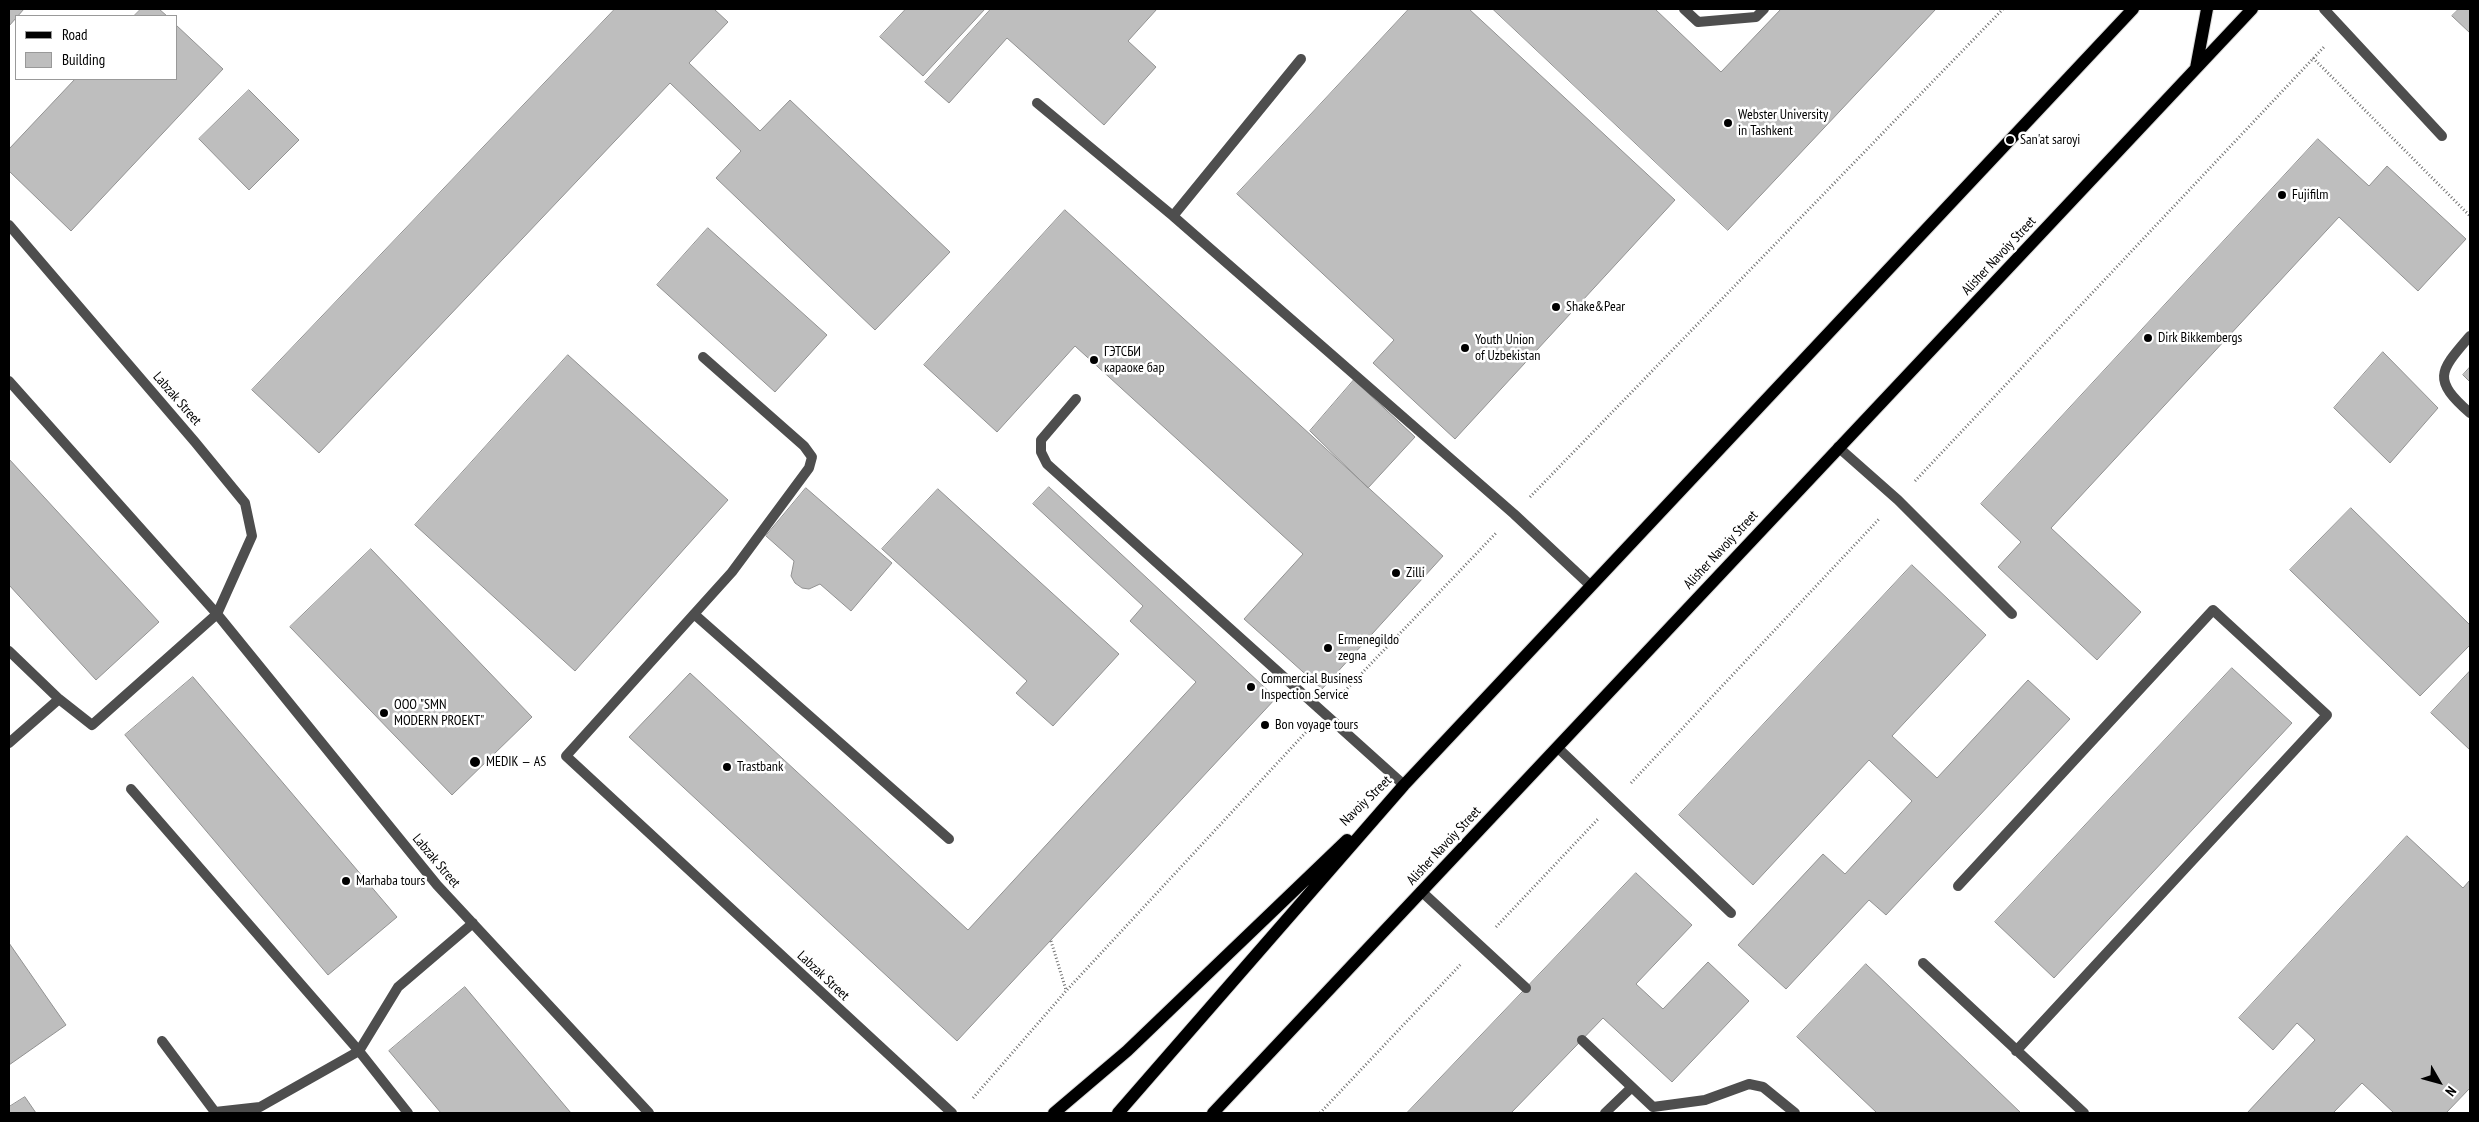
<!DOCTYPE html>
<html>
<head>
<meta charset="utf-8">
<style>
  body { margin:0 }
  #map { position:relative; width:2479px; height:1122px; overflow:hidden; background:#fff; font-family:"PT Sans Narrow",sans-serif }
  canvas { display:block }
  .frame { position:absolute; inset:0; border:10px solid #000; pointer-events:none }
  .legend { position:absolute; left:15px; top:15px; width:162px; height:65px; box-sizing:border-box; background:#fff; border:1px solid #999; margin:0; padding:6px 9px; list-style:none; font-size:15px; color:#000 }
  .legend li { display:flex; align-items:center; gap:10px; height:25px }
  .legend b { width:25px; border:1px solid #999 }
  .north { position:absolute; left:2414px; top:1057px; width:50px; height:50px; -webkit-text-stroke:4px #fff; paint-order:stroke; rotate:128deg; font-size:14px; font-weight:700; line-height:20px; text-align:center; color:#000 }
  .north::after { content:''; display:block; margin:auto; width:18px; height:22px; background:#000; clip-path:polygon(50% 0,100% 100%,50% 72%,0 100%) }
</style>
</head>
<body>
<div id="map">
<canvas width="2479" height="1122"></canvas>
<div class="frame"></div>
<ul class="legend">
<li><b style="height:6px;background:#000"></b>Road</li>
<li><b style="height:14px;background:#bebebe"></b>Building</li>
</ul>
<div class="north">N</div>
</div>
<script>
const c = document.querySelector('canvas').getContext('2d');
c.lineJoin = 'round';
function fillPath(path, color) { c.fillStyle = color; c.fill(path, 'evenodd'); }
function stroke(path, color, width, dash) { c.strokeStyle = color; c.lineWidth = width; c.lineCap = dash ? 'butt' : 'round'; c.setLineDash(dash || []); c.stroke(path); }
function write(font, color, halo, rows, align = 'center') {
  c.font = font + ' "PT Sans Narrow",sans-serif'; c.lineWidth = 5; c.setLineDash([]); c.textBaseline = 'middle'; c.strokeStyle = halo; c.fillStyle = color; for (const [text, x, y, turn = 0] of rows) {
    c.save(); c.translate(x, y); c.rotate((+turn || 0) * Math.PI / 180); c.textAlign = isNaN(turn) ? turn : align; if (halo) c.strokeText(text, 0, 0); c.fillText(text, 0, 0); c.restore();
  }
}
const building = new Path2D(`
  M 9,9 L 24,9 L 9,26 Z
  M 141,9 L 159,9 L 167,16 L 134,16 Z
  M 615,9 L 714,9 L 728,22 L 689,63 L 760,131 L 790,100 L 950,252 L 875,330 L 716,178 L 741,151 L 670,83 L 319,453 L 252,390 Z
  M 906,9 L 985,9 L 923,76 L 880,37 Z
  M 991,9 L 1157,9 L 1128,41 L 1156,67 L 1104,125 L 1007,38 L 949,103 L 925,82 Z
  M 1409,9 L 1469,9 L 1675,200 L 1455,439 L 1373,363 L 1394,340 L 1237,194 Z
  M 1493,9 L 1655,9 L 1721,72 L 1781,9 L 1936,9 L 1728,230 Z
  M 2459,9 L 2470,9 L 2470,33 L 2452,16 Z
  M 176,25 L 223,69 L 71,231 L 9,171 L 9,149 L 75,79 L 176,79 Z
  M 249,90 L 299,140 L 249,190 L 199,139 Z
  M 2318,139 L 2369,186 L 2387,166 L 2466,239 L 2418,291 L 2339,217 L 2051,528 L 2141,612 L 2097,660 L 1998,567 L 2021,542 L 1981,504 Z
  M 1065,210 L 1443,556 L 1322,689 L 1244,619 L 1303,554 L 1075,346 L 997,432 L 924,365 Z
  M 708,228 L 827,335 L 775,392 L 657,285 Z
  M 2383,352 L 2438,408 L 2390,463 L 2334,408 Z
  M 568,355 L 728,500 L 575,671 L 415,525 Z
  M 2470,367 L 2470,382 L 2463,375 Z
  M 1354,380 L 1415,437 L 1368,488 L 1310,431 Z
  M 9,459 L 159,622 L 96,680 L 9,585 Z
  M 1049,487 L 1276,698 L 957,1041 L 629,737 L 690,673 L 968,930 L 1196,682 L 1130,621 L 1143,606 L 1033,504 Z
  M 806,488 L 892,563 L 851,611 L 820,584 L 809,589 L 802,588 L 795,583 L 791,576 L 794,561 L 766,536 Z
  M 938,489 L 1119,654 L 1053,726 L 1016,693 L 1027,681 L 882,549 Z
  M 2351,508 L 2470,625 L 2470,645 L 2420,696 L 2290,570 Z
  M 371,549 L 532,717 L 452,795 L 290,627 Z
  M 1912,565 L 1986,635 L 1892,736 L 1937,778 L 2028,680 L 2070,719 L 1886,915 L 1869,900 L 1786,989 L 1738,945 L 1823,854 L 1845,874 L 1912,801 L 1869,760 L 1753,885 L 1679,815 Z
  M 2232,668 L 2292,723 L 2054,978 L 1995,922 Z
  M 2470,671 L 2470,750 L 2431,713 Z
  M 193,677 L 397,917 L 328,975 L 125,735 Z
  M 2407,836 L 2463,888 L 2470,880 L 2470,1088 L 2446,1113 L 2394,1113 L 2362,1083 L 2333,1113 L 2247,1113 L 2315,1040 L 2297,1023 L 2273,1050 L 2239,1018 Z
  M 1636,873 L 1692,925 L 1636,984 L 1663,1009 L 1708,962 L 1749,1001 L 1672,1082 L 1603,1018 L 1511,1113 L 1407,1113 Z
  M 9,943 L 66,1025 L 9,1065 Z
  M 1866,964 L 2021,1113 L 1877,1113 L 1797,1037 Z
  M 465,987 L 571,1113 L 441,1113 L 389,1051 Z
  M 25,1097 L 36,1113 L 9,1113 L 9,1107 Z`);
fillPath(building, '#bebebe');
stroke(building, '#929292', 1);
const primary = new Path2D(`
  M 2196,68 L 2207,9
  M 1054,1113 L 1127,1051 L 1347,840
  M 1118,1113 L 1404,785 L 2133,9
  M 1213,1113 L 2252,9`);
stroke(primary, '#dbdbdb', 14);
stroke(new Path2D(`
  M 2313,58 L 2470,216
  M 1915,481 L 2324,47
  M 1530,497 L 2003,9
  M 1340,696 L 1497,532
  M 1631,783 L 1880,518
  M 1496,927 L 1598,819
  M 1051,941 L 1066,990
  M 973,1098 L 1066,991 L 1307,731
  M 1320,1113 L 1462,963`), '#707070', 3, [1, 2.5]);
stroke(new Path2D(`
  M 1684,9 L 1698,22 L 1756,17 L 1764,9
  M 2324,9 L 2442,136
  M 1301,59 L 1173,216 L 1514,514 L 1591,586
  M 1037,103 L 1173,216
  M 9,225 L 195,442 L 245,503 L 252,536 L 217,614 L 92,725 L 59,699 L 9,651
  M 2470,336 C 2440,371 2431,379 2470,413
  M 703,357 L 804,446 L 812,457 L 809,468 L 732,572 L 566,756 L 952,1113
  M 9,381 L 217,614 L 437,885 L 649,1113
  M 1076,399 L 1041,440 L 1041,452 L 1047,464 L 1404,785
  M 1838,447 L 1898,500 L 2012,614
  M 694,614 L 949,839
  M 9,743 L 59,699
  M 1557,747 L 1731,913
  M 131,789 L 359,1051 L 408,1113
  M 1958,886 L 2213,610 L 2327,715 L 2016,1051
  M 1421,891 L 1526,988
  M 1923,963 L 2084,1113
  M 1582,1040 L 1653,1107 L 1705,1100 L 1749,1084 L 1763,1087 L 1795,1113
  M 162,1041 L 215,1112 L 260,1107 L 359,1051 L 398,987 L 473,923
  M 1605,1113 L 1632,1087`), '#4e4e4e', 10);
stroke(primary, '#000', 12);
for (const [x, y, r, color] of [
  [1728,123,5,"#000"],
  [2010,140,5,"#000"],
  [2282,195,5,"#000"],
  [1556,307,5,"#000"],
  [2148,338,5,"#000"],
  [1465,348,5,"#000"],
  [1094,360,5,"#000"],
  [1396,573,5,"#000"],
  [1328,648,5,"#000"],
  [1251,687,5,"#000"],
  [384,713,5,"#000"],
  [1265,725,5,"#000"],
  [475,762,6,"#000"],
  [727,767,5,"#000"],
  [346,881,5,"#000"]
]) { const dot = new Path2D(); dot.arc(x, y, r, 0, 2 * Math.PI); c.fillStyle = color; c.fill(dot); stroke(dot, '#fff', 2); }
write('14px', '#000', '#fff', [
  ["Webster University",1738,115],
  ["in Tashkent",1738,131],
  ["San'at saroyi",2020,140],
  ["Fujifilm",2292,195],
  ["Shake&Pear",1566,307],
  ["Dirk Bikkembergs",2158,338],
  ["Youth Union",1475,340],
  ["of Uzbekistan",1475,356],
  ["ГЭТСБИ",1104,352],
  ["караоке бар",1104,368],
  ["Zilli",1406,573],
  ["Ermenegildo",1338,640],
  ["zegna",1338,656],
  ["Commercial Business",1261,679],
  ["Inspection Service",1261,695],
  ["OOO \"SMN",394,705],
  ["MODERN PROEKT\"",394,721],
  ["Bon voyage tours",1275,725],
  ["MEDIK — AS",486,762],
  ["Trastbank",737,767],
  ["Marhaba tours",356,881]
], 'left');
write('14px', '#000', '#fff', [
  ["Alisher Navoiy Street",1999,256,-47],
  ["Labzak Street",177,399,49],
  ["Alisher Navoiy Street",1721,550,-47],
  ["Navoiy Street",1366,801,-44],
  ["Alisher Navoiy Street",1444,846,-47],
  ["Labzak Street",436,861,50],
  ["Labzak Street",823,976,43]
]);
</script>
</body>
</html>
